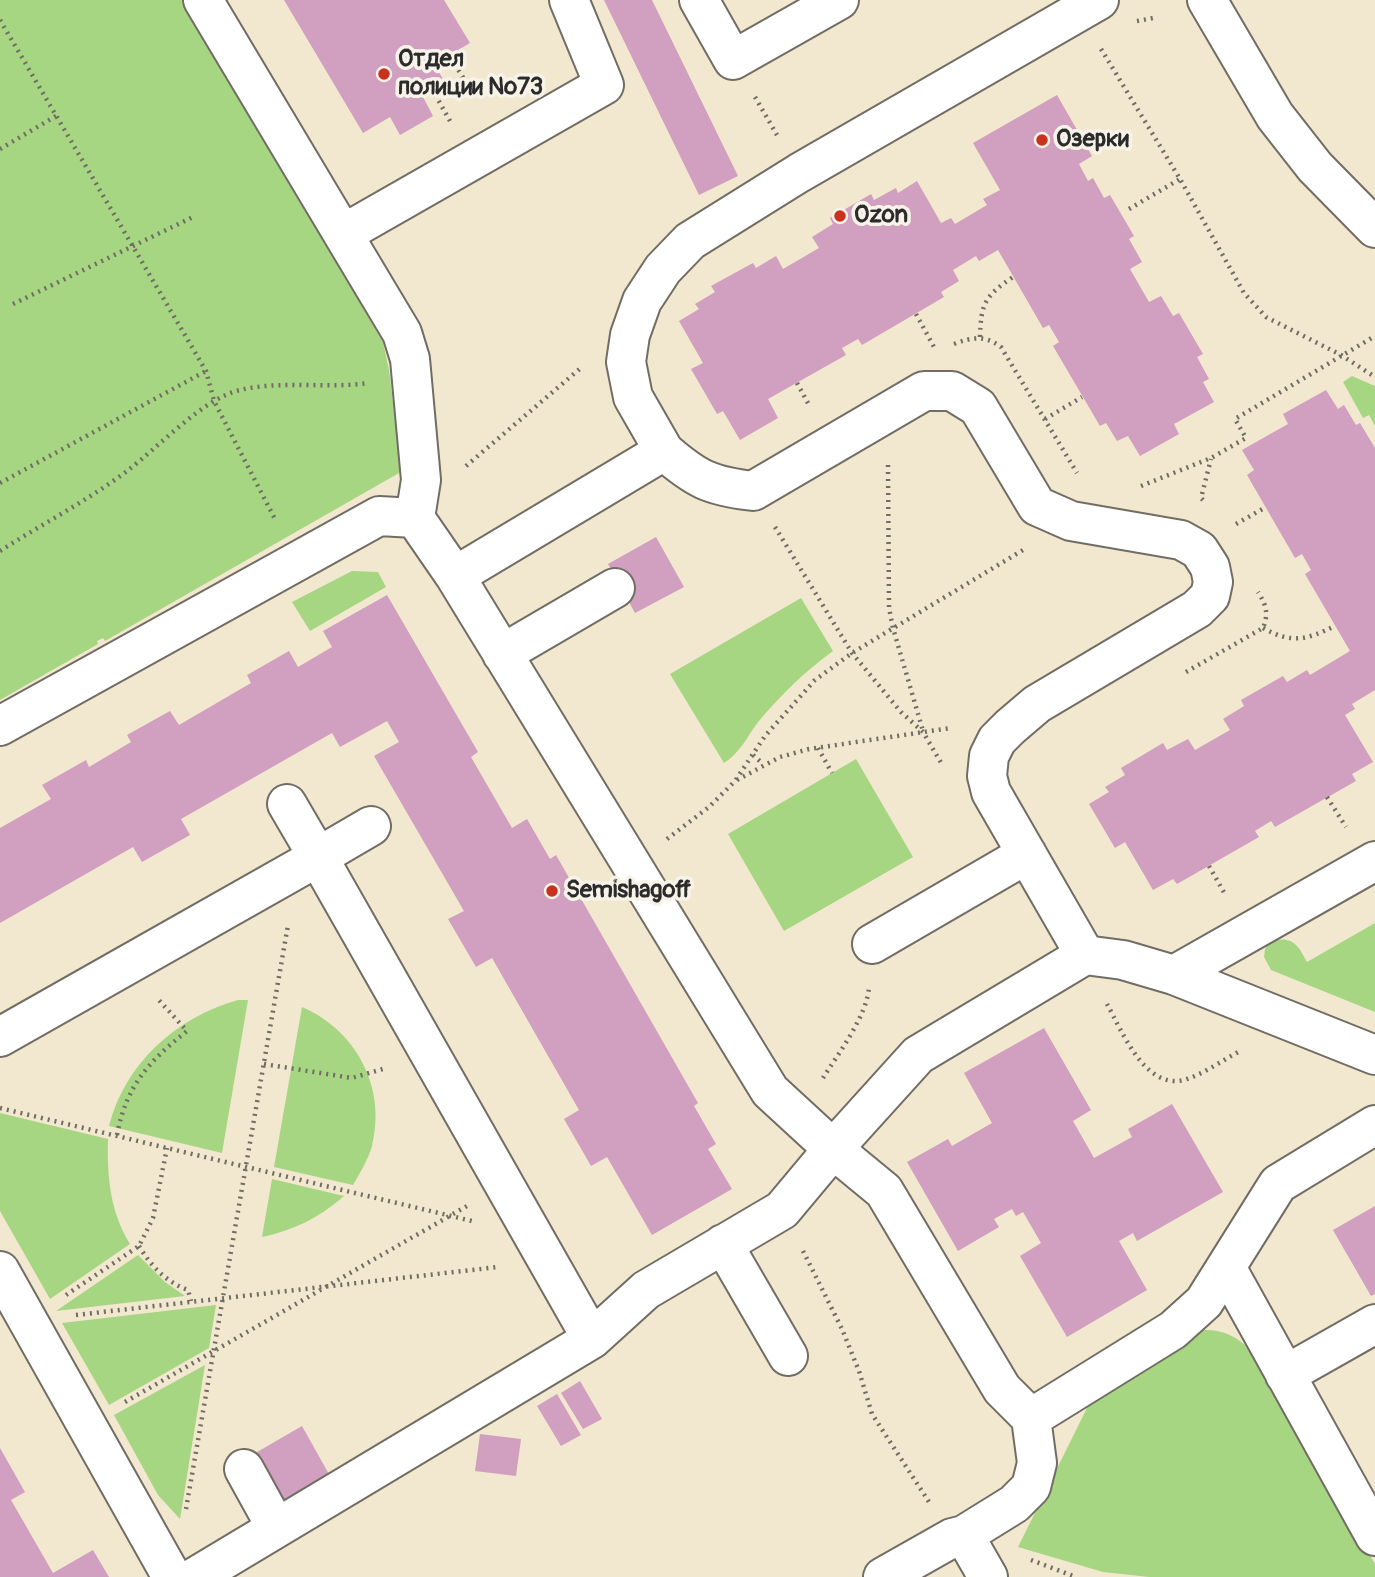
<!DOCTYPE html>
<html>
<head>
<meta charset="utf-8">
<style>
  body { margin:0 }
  canvas { display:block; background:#f2e7cf }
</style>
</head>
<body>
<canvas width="1375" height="1577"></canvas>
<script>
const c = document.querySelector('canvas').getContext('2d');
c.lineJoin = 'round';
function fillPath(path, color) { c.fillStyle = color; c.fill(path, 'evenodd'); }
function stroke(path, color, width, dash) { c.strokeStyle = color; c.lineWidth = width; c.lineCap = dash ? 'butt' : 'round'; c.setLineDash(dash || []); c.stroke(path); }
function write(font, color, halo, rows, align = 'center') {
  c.font = font + ' Pangolin,sans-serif'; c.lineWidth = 7; c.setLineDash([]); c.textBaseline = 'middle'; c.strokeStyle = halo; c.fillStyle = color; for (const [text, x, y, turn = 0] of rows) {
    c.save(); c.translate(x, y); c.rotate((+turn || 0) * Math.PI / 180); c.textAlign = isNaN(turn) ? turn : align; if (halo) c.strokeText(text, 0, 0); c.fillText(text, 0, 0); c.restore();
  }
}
fillPath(new Path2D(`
  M 0,0 L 182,0 L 383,342 L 389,370 L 401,465 L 399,473 L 105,641 L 103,638 L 97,641 L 98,644 L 0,700 Z
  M 1352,376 L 1375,386 L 1375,426 L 1369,415 L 1363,418 L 1343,382 Z
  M 352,571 L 378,572 L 386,587 L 310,631 L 292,602 Z
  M 801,598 L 833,651 C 804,672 781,695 758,722 C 747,737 740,753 724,763 L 670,674 Z
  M 856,759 L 913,857 L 784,931 L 728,834 Z
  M 1375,923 L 1375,1012 L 1271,970 L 1264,957 L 1265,949 C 1272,938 1288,936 1297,946 C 1301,950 1304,957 1307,962 Z
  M 238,1000 L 248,1000 L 222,1153 L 109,1126 C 125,1063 177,1017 238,1000 Z
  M 302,1007 C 356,1030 387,1088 372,1146 C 368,1160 360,1173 353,1185 L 274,1167 Z
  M 0,1113 L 108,1139 C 107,1176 110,1212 130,1244 L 50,1299 L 0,1211 Z
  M 272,1179 L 344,1196 C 319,1218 294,1230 262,1237 Z
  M 138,1255 L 165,1282 L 185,1296 L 56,1311 Z
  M 216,1305 L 209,1348 L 109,1405 L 62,1323 Z
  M 1202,1330 C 1220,1329 1232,1334 1245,1345 L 1375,1564 L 1375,1577 L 1149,1577 L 1103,1572 L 1018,1547 L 1088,1406 L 1097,1395 L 1193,1333 Z
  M 205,1365 L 180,1519 L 158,1495 L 114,1415 Z`), '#a7d683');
fillPath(new Path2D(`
  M 284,0 L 444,0 L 470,43 L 434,64 L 446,84 L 423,97 L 433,116 L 400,135 L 390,117 L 363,133 Z
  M 604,0 L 652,0 L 738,176 L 699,195 Z
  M 1057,95 L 1092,156 L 1079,164 L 1088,181 L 1093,178 L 1104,198 L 1110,195 L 1134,236 L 1129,239 L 1142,262 L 1130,269 L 1149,302 L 1161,296 L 1173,316 L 1179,313 L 1203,354 L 1197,357 L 1209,379 L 1203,382 L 1214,402 L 1174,424 L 1179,434 L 1140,456 L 1128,436 L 1117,441 L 1106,423 L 1100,426 L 1053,346 L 1059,342 L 1049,325 L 1043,328 L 998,250 L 979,261 L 976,256 L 953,270 L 959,281 L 941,292 L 944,297 L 862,345 L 858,339 L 842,348 L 846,355 L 768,399 L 778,418 L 740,440 L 723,411 L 717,414 L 691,369 L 703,363 L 679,321 L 699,309 L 695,304 L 715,292 L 711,286 L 753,263 L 756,268 L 776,256 L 783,269 L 819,248 L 812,237 L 833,224 L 830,218 L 871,194 L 874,200 L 896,188 L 898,193 L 917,181 L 941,223 L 951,218 L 955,224 L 987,205 L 983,199 L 1000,190 L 973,143 Z
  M 1326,390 L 1338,409 L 1344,405 L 1356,425 L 1360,423 L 1375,448 L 1375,690 L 1352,704 L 1355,709 L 1345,715 L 1373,762 L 1352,774 L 1356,781 L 1275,827 L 1271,821 L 1255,831 L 1259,837 L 1177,884 L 1173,879 L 1153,890 L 1125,842 L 1115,848 L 1089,804 L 1109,792 L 1105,787 L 1125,775 L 1121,768 L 1163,743 L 1167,750 L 1188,739 L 1195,750 L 1230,730 L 1223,719 L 1244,706 L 1241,700 L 1283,676 L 1287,682 L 1307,670 L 1310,675 L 1350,651 L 1305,574 L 1311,570 L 1302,554 L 1295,558 L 1247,475 L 1254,470 L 1242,450 L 1288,424 L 1283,414 Z
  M 656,537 L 684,587 L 635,613 L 608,564 Z
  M 387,595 L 478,752 L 471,757 L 512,828 L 527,819 L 550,859 L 556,855 L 698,1103 L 694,1106 L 716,1144 L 708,1149 L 732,1189 L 652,1235 L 607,1157 L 591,1166 L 564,1119 L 579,1110 L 492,958 L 476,967 L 448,919 L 464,911 L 374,756 L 399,742 L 387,721 L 340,747 L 332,733 L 181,819 L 190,835 L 142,862 L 133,847 L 0,923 L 0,828 L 51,799 L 42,785 L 86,760 L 89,767 L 131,742 L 127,735 L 170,711 L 179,725 L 251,683 L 247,675 L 289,651 L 298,667 L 332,647 L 323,631 Z
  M 1044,1028 L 1091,1110 L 1073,1121 L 1094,1158 L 1132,1137 L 1128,1129 L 1172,1104 L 1223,1192 L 1137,1241 L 1133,1233 L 1119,1241 L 1147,1290 L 1067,1337 L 1020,1256 L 1041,1243 L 1023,1212 L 1016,1216 L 1012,1209 L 994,1219 L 999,1227 L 958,1251 L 907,1162 L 948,1139 L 952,1146 L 992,1123 L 964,1073 Z
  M 1375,1206 L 1375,1294 L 1371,1296 L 1333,1230 Z
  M 580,1381 L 602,1419 L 583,1429 L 561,1393 Z
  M 557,1394 L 581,1435 L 561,1446 L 537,1406 Z
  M 302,1426 L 330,1476 L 279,1504 L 252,1455 Z
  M 480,1434 L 521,1439 L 516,1476 L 475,1471 Z
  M 0,1448 L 25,1492 L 11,1500 L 53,1573 L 93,1550 L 109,1577 L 0,1577 Z`), '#d19fbf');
const minor = new Path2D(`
  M 203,0 L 402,333 L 410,359 L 421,480 L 415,518
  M 699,0 L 733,60 L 839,0
  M 1207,0 L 1275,116 L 1315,167 L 1375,228
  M 343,234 L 604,85 L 569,0
  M 664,451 C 696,479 710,486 753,491 L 924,391 L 952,391 L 978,407 L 1037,506 L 1071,521 L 1181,540 L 1199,550 L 1210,567 L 1213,582 L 1210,596 L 1197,609 L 1037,704 L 1010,727 L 997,740 L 989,756 L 987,776 L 991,792 L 1085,955
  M 455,576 L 664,451 L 633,397 L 626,362 L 630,335 L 642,301 L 663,269 L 690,241 L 799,173 L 1099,0
  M 502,654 L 615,588
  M 0,726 L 379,516 L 415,518 L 455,576 L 770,1091 L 833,1149 L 884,1191 L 1002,1389 L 1031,1418 L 1037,1463 L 1031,1487 L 1014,1504 L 964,1535
  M 287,804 L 318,857 L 371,826
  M 872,944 L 1027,854
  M 1174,975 L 1375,861
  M 0,1037 L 318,857 L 592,1339
  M 723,1244 L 788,1356
  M 1227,1269 L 1375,1536
  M 0,1271 L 172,1577
  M 1285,1375 L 1375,1324
  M 1031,1418 L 1173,1330 L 1204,1302 L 1278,1184 L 1375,1125
  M 244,1469 L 276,1527
  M 195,1577 L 592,1339 L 646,1290 L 782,1210 L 833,1149 L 918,1055 L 1085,955 L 1123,960 L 1174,975 L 1375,1055
  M 883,1577 L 952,1538 L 964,1535 L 988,1577`);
stroke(minor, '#716d64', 42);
stroke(new Path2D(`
  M 0,20 L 206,371 L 214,401 L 276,521
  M 1137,21 L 1153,18
  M 1101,49 L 1180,179 L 1244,293 L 1266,317 L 1341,355 L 1375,377
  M 755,97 L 777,135
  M 450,121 L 436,96 L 464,79 L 451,58
  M 0,149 L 56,116
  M 1129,209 L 1180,179
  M 13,304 L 195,216
  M 916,314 L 934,347
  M 980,337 C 981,303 985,296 1013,277
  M 954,344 C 972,337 985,335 1001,347 L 1077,473
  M 797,383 L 809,405
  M 1045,419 L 1082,397
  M 888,465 L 889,608 L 893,628 L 923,731
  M 466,466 L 582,367
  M 0,483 L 206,371
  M 1141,486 L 1211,458 L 1246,438 L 1235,419 L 1375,336
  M 1203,500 L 1201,498 L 1211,459
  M 1236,524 L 1266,507
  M 775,527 L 852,653 L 901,712 L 923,732 L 943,766
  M 0,551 C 42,524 87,501 127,471 C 159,447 202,399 240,390 C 282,380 327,389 369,383
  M 1263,628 C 1292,644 1306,640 1335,626
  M 1186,672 L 1263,628 C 1269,613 1266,605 1258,592
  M 818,748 L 832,773
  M 753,755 L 763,764
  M 737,780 L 780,757 L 809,749 L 951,728
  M 1327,797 L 1346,827
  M 667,839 L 709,807 L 735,781 L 765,736 L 815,680 L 852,653 L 1023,550
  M 1209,866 L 1226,896
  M 1107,1004 C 1122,1031 1146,1093 1187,1079 C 1205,1073 1223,1060 1240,1051
  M 264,1064 L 352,1078 L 386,1068
  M 823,1078 C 838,1054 867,1016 869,987
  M 0,1108 L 472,1221
  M 117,1135 C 126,1086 149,1061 187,1031 L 157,998
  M 139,1246 C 151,1266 166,1282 188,1290 L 191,1301
  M 803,1251 L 842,1329 L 859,1371 L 872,1414 L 929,1502
  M 66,1295 L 139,1246 L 153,1218 L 167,1148
  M 76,1315 L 498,1267
  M 125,1402 L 467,1206
  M 186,1509 L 288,925
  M 1031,1560 L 1076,1577`), '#716d64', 4.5, [2, 5]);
stroke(minor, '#fff', 38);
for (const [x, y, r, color] of [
  [384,74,7,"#c8321e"],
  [1042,140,7,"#c8321e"],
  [840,216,7,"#c8321e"],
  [552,891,7,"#c8321e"]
]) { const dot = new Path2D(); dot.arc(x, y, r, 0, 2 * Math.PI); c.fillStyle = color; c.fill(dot); stroke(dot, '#f7f3e8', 2.5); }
write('bold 24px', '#2b2b2b', '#f7f3e8', [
  ["Отдел",398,60],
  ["полиции №73",398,88],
  ["Озерки",1056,140],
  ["Ozon",854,216],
  ["Semishagoff",566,891]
], 'left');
</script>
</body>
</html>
